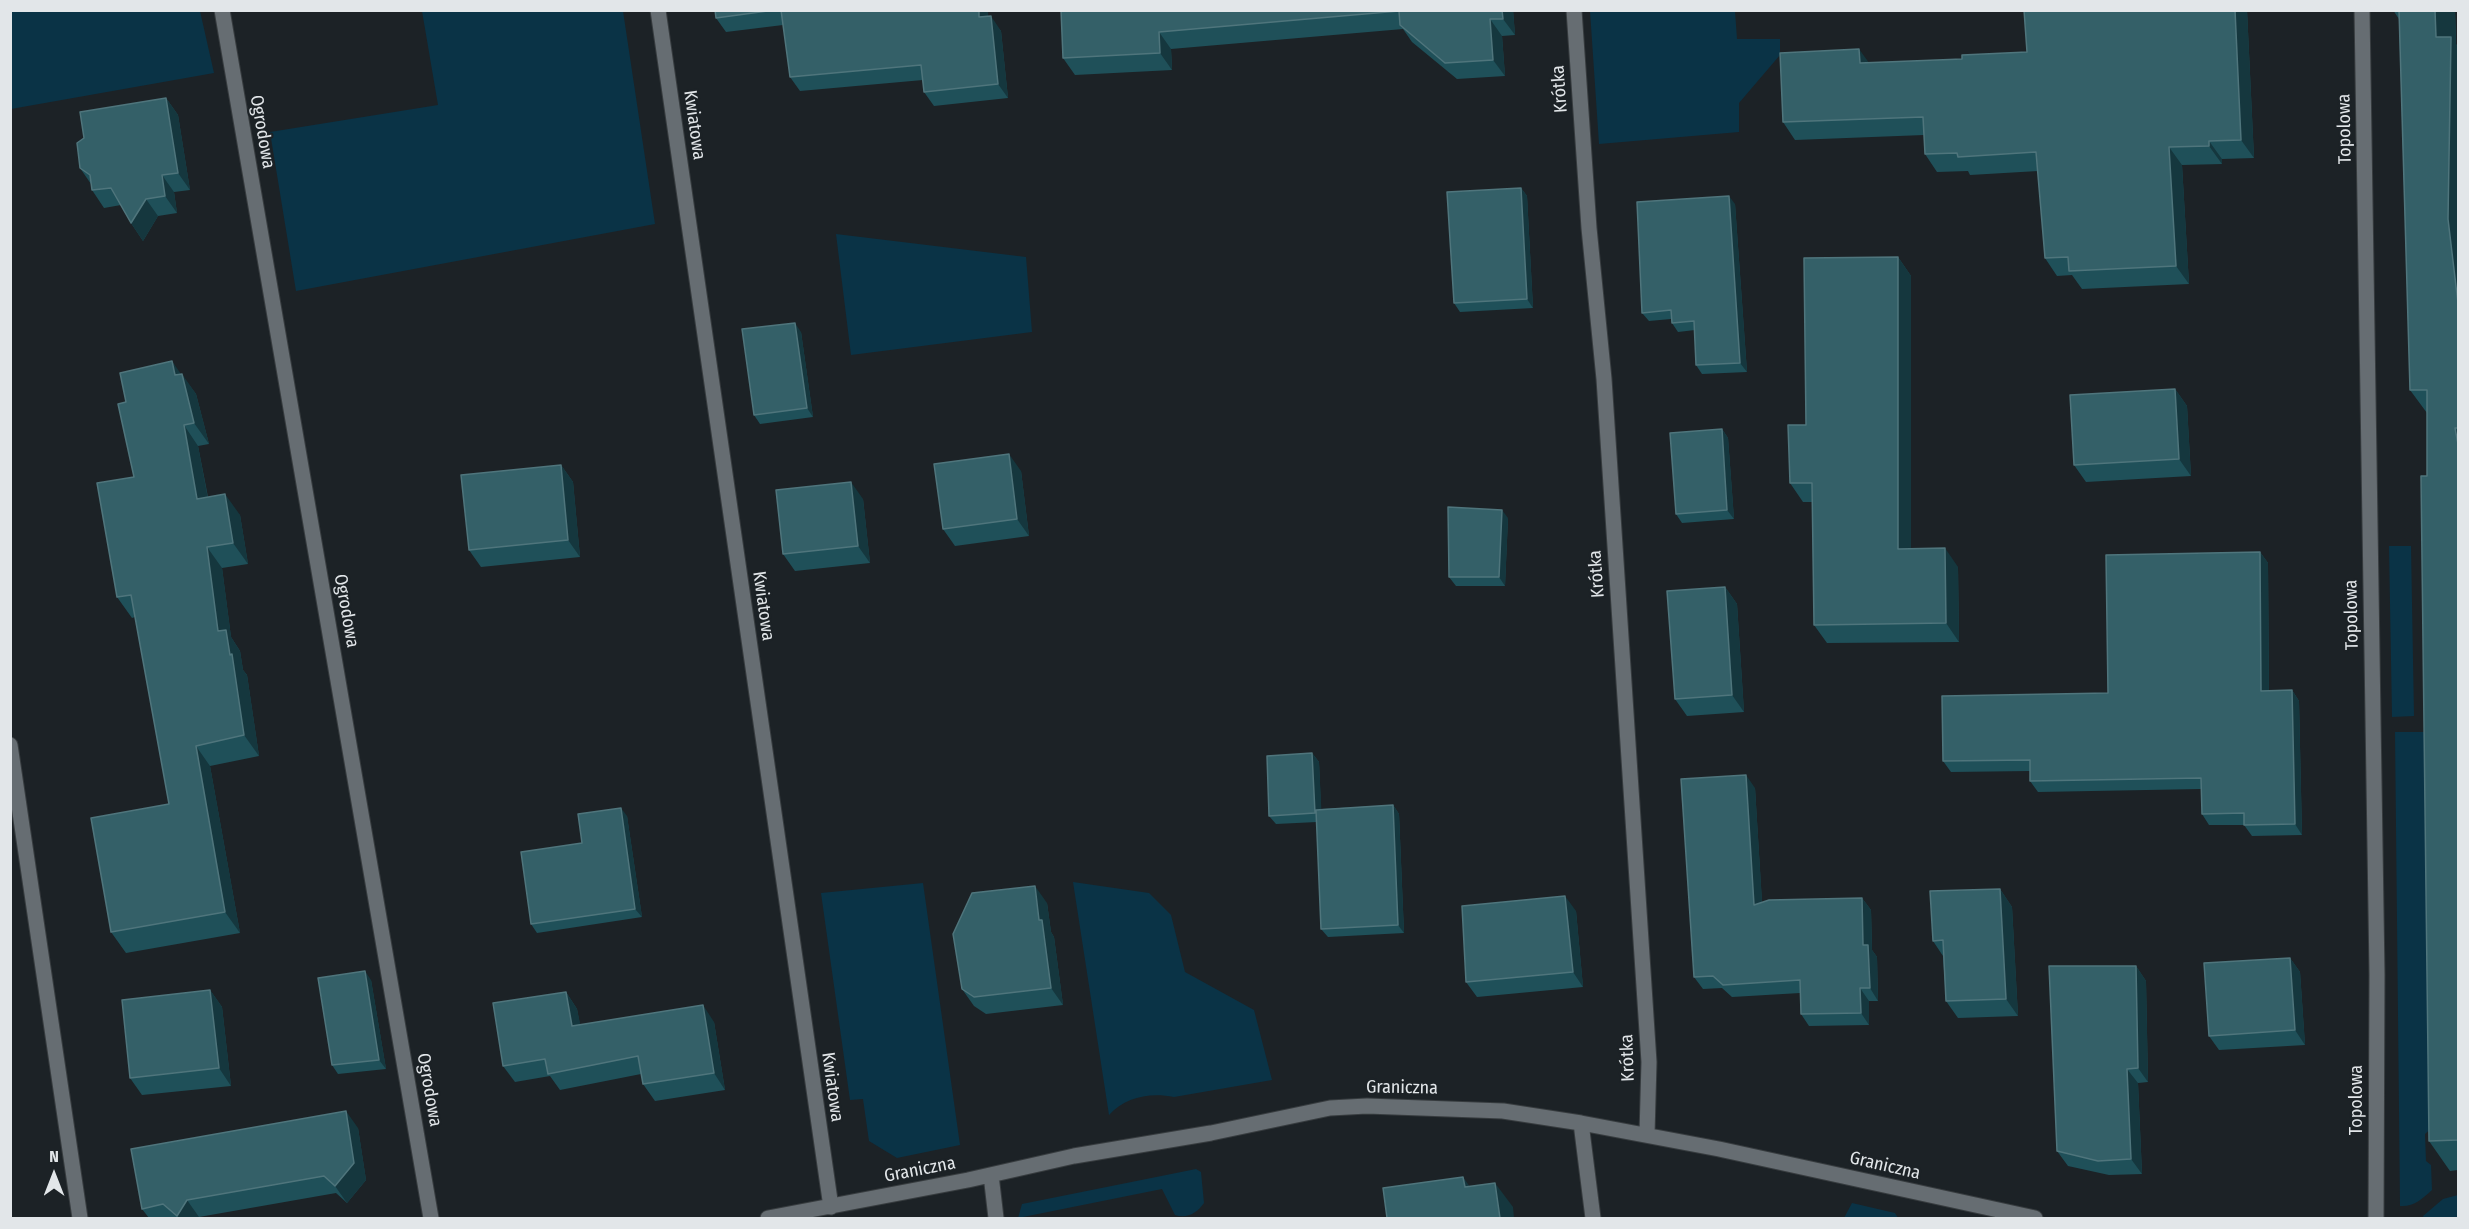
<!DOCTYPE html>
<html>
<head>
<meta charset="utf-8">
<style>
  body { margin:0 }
  #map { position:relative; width:2469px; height:1229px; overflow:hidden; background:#1c2226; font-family:"Fira Sans Condensed",sans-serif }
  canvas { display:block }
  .frame { position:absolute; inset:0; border:12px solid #e2e6e9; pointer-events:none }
  .north { position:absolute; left:24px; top:1145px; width:60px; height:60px; -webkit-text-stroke:4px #1c2226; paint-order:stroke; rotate:0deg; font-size:16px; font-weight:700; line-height:24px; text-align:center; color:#e2e6e9 }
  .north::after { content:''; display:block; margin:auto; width:21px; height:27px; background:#e2e6e9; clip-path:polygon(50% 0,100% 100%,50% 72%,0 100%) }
</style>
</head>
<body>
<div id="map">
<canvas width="2469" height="1229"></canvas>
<div class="frame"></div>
<div class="north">N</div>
</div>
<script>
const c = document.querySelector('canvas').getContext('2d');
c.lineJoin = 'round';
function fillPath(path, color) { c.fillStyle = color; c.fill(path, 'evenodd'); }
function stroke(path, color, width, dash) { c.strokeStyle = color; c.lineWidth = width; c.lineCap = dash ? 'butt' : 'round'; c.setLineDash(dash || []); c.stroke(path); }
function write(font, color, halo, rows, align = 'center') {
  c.font = font + ' "Fira Sans Condensed",sans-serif'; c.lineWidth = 4.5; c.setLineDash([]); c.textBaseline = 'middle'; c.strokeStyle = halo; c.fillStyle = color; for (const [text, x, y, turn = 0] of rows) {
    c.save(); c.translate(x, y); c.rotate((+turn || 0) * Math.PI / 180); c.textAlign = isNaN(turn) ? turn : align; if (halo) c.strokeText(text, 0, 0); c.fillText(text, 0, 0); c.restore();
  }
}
fillPath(new Path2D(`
  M 11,10 L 200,11 L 214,73 L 11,109 Z
  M 422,11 L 623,11 L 655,224 L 296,291 L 270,132 L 438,105 Z
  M 1590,11 L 1735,11 L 1737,39 L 1780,39 L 1780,55 L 1739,103 L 1739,132 L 1599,144 Z
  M 836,234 L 1026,257 L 1032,332 L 851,355 Z
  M 2389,546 L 2411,546 L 2414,716 L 2392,717 Z
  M 2395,732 L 2424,732 L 2427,740 L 2434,1126 L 2425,1134 L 2426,1161 L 2431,1165 L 2432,1190 C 2422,1199 2414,1207 2400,1206 Z
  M 1073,882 L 1149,893 L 1171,915 L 1185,972 L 1254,1010 L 1272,1080 L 1174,1097 C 1150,1092 1125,1097 1109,1115 Z
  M 923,883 L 960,1145 L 897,1158 L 869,1141 L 863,1099 L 850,1100 L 821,893 Z
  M 1196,1169 L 1201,1172 L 1204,1203 C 1197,1213 1187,1219 1175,1215 L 1162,1189 L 1018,1218 L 1022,1204 Z
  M 2458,1195 L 2458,1218 L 2424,1218 L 2423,1216 L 2443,1199 Z
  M 1852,1203 L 1895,1213 L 1898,1218 L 1844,1218 Z`), '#0a3346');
const minor = new Path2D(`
  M 222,10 L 431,1218
  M 658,10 L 831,1207
  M 1574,10 L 1589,228 L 1604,379 L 1649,1062 L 1647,1134
  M 2362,10 L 2377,974 L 2376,1218
  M 10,745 L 80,1218
  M 1581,1123 L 1593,1218
  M 991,1175 L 996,1218
  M 768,1218 L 968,1180 L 1074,1156 L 1211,1133 L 1330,1108 L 1367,1106 L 1503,1111 L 1581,1123 L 1719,1149 L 2035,1218`);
stroke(minor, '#373c3f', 17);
stroke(minor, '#666d72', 15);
fillPath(new Path2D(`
  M 715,10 L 988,10 L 988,16 L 1001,31 L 1008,98 L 934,106 L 924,92 L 923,80 L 800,91 L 790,77 L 783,25 L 726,32 L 716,18 Z
  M 1061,10 L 1513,10 L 1515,35 L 1502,36 L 1505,76 L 1457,79 L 1412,42 L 1403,29 L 1171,49 L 1172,70 L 1075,75 L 1063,58 Z
  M 2247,10 L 2254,158 L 2222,159 L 2222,164 L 2182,165 L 2189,284 L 2082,289 L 2072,275 L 2057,276 L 2045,258 L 2038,171 L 1970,175 L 1968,171 L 1937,172 L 1925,154 L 1924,135 L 1795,140 L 1783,122 L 1962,59 L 2027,52 Z
  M 2393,10 L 2455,10 L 2456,44 L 2458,48 L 2458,1170 L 2450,1171 L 2429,1141 L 2427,413 L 2410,390 L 2399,19 Z
  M 166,98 L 178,115 L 190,190 L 174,192 L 177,213 L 158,216 L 143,241 L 131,223 L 121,205 L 104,208 L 92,190 L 91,184 L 80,168 Z
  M 1521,188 L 1527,196 L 1533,308 L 1460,312 L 1454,303 Z
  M 1735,204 L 1747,372 L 1702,374 L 1696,365 L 1695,330 L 1678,332 L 1672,323 L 1671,319 L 1649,321 L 1642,313 Z
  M 1898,257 L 1911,276 L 1911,549 L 1958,567 L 1959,642 L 1827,643 L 1814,625 L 1812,502 L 1803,502 L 1790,483 L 1806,425 Z
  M 801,332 L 813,417 L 760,424 L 754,415 Z
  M 181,374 L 196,394 L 209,444 L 198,446 L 208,497 L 240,515 L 248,564 L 222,568 L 231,637 L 240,651 L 243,670 L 247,675 L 259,756 L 210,766 L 240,933 L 126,953 L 111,932 L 169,804 L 135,617 L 132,618 L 117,597 L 134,477 L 126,402 Z
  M 2175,389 L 2187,406 L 2191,476 L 2086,482 L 2074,465 Z
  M 1722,429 L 1728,438 L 1734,519 L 1682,523 L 1676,514 Z
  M 561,465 L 573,482 L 580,557 L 481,567 L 469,550 Z
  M 1021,471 L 1029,536 L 955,546 L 943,529 Z
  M 863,499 L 870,563 L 795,571 L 783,554 Z
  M 1508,518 L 1505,586 L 1456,586 L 1449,577 Z
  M 2260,552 L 2268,563 L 2269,690 L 2292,690 L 2299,701 L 2302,835 L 2252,836 L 2244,825 L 2209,825 L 2202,814 L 2201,789 L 2038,792 L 2030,781 L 2030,771 L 1951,772 L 1943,761 L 2108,693 Z
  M 1725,587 L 1737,604 L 1744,712 L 1687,716 L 1675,699 Z
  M 1312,753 L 1319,762 L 1321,809 L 1393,805 L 1399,814 L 1404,933 L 1328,937 L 1321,929 L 1317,822 L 1276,824 L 1269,816 Z
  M 1755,788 L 1762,903 L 1862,898 L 1871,910 L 1872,950 L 1877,957 L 1878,1001 L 1869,1001 L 1869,1025 L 1809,1026 L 1801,1014 L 1800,993 L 1732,997 L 1722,988 L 1703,989 L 1694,977 Z
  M 627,816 L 642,917 L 537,933 L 531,924 L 582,843 Z
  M 2000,889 L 2012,907 L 2018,1016 L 1958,1018 L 1946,1001 L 1943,956 L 1933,941 Z
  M 1047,903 L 1051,932 L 1054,937 L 1063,1005 L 986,1014 L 974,1006 L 962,989 Z
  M 1576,911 L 1583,987 L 1477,997 L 1466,982 Z
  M 2290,958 L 2300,972 L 2305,1045 L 2219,1050 L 2209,1036 Z
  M 2136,966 L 2146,981 L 2148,1082 L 2138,1083 L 2142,1174 L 2109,1175 L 2068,1166 L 2057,1151 Z
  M 371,980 L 386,1069 L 338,1074 L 332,1065 Z
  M 210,990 L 222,1007 L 231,1086 L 142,1095 L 130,1078 Z
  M 566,992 L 577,1009 L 580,1025 L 714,1022 L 725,1090 L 655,1101 L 643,1084 L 641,1074 L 560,1090 L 550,1076 L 515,1082 L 503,1066 Z
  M 358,1128 L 366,1180 L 347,1203 L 336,1193 L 199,1217 L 198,1218 L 149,1218 L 142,1209 Z`), '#1f5059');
fillPath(new Path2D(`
  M 979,10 L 988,10 L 989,32 L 979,17 Z
  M 1502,10 L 1513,10 L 1515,35 L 1503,19 Z
  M 2235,10 L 2247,10 L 2254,158 L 2241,140 Z
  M 2435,10 L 2455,10 L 2456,44 L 2458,48 L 2458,303 L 2448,219 L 2436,37 Z
  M 991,16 L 1001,31 L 1008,98 L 998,84 Z
  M 1490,19 L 1502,36 L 1505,76 L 1493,60 Z
  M 1159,32 L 1171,49 L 1172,70 L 1160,53 Z
  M 1859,49 L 1872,67 L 1860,63 Z
  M 166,98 L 178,115 L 190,190 L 178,173 Z
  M 2209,141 L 2222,159 L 2222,164 L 2209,146 Z
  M 2169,147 L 2182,165 L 2189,284 L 2176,266 Z
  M 162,175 L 174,192 L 177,213 L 165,196 Z
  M 1521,188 L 1527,196 L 1533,308 L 1527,299 Z
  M 1729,196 L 1735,204 L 1747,372 L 1740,363 Z
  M 146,199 L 158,216 L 143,241 L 131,223 Z
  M 1898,257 L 1911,276 L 1911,568 L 1898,549 Z
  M 795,323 L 801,332 L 813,417 L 807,408 Z
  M 172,361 L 183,377 L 182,374 L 196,394 L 209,444 L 194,423 L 175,375 Z
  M 2175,389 L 2187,406 L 2191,476 L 2179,459 Z
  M 184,425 L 198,446 L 212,520 L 197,499 Z
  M 2455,428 L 2458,432 L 2458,444 Z
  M 1722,429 L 1728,438 L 1734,519 L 1727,510 Z
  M 1009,454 L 1021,471 L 1029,536 L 1017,519 Z
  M 561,465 L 573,482 L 580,557 L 568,540 Z
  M 851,482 L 863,499 L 870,563 L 858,546 Z
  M 225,494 L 240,515 L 248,564 L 233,543 Z
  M 1502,510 L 1508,518 L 1505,586 L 1499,577 Z
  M 207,547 L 222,568 L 231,637 L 240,651 L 243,670 L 247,675 L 259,756 L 244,735 L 230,655 L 218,631 Z
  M 1945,548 L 1958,567 L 1959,642 L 1946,623 Z
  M 2260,552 L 2268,563 L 2269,702 L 2261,691 Z
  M 1725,587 L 1737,604 L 1744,712 L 1732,695 Z
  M 2292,690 L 2299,701 L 2302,835 L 2295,824 Z
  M 196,746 L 210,766 L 240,933 L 225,912 Z
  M 1312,753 L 1319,762 L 1322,822 L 1315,813 Z
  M 1746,775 L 1755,788 L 1763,917 L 1754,905 Z
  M 1393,805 L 1399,814 L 1404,933 L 1398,925 Z
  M 621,808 L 627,816 L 642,917 L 635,909 Z
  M 1035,886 L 1047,903 L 1051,932 L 1054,937 L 1063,1005 L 1051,988 L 1039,920 Z
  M 2000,889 L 2012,907 L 2018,1016 L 2006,999 Z
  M 1565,896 L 1576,911 L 1583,987 L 1573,972 Z
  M 1862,898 L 1871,910 L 1872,950 L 1877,957 L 1878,1001 L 1870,988 L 1863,945 Z
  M 2290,958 L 2300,972 L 2305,1045 L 2295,1030 Z
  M 2136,966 L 2146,981 L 2148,1082 L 2138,1068 Z
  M 365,971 L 371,980 L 386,1069 L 379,1060 Z
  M 1860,988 L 1869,1001 L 1869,1025 L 1861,1013 Z
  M 210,990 L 222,1007 L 231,1086 L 219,1068 Z
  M 566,992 L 577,1009 L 584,1042 L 572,1026 Z
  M 703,1005 L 714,1022 L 725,1090 L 714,1073 Z
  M 2127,1069 L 2138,1083 L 2142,1174 L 2131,1159 Z
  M 346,1111 L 358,1128 L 366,1180 L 347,1203 L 335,1186 Z
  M 1463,1177 L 1480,1201 L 1465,1187 Z
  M 1495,1183 L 1513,1207 L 1514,1218 L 1500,1218 Z
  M 187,1200 L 199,1217 L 198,1218 L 179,1218 L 177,1216 Z`), '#15373e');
const building = new Path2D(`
  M 715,10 L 775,10 L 716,18 Z
  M 781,10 L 979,10 L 979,17 L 991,16 L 998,84 L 924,92 L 921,65 L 790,77 Z
  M 1061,10 L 1502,10 L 1503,19 L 1490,19 L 1493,60 L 1445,63 L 1400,25 L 1399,11 L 1159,32 L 1160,53 L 1063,58 Z
  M 2024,10 L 2235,10 L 2241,140 L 2209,141 L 2209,146 L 2169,147 L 2176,266 L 2069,271 L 2068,257 L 2045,258 L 2036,152 L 1958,157 L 1957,153 L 1925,154 L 1923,117 L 1783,122 L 1780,53 L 1859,49 L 1860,63 L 1962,59 L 1962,55 L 2027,52 Z
  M 2399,10 L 2435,10 L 2436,37 L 2451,37 L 2448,219 L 2458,303 L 2458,428 L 2455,428 L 2458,444 L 2458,1140 L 2429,1141 L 2421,476 L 2427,476 L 2427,390 L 2410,390 Z
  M 166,98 L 178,173 L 162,175 L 165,196 L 146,199 L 131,223 L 111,188 L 92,190 L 90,175 L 80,168 L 77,143 L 84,138 L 80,112 Z
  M 1521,188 L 1527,299 L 1454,303 L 1447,192 Z
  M 1729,196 L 1740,363 L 1696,365 L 1694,321 L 1672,323 L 1671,310 L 1642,313 L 1637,202 Z
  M 1898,257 L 1898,549 L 1945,548 L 1946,623 L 1814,625 L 1812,483 L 1790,483 L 1788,425 L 1806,425 L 1804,258 Z
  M 795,323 L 807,408 L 754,415 L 742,329 Z
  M 172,361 L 175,375 L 182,374 L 194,423 L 184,425 L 197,499 L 225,494 L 233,543 L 207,547 L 218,631 L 226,630 L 230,655 L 232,654 L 244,735 L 196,746 L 225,912 L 111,932 L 91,818 L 169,804 L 131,595 L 117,597 L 97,483 L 134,477 L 118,404 L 126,402 L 120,373 Z
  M 2175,389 L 2179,459 L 2074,465 L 2070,395 Z
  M 1722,429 L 1727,510 L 1676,514 L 1670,433 Z
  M 1009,454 L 1017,519 L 943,529 L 934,464 Z
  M 561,465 L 568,540 L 469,550 L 461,475 Z
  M 851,482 L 858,546 L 783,554 L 776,490 Z
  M 1448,507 L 1502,510 L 1499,577 L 1449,577 Z
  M 2260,552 L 2261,691 L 2292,690 L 2295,824 L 2244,825 L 2244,813 L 2202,814 L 2201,778 L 2030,781 L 2030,760 L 1943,761 L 1942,696 L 2108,693 L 2106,555 Z
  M 1725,587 L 1732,695 L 1675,699 L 1667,591 Z
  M 1312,753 L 1315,813 L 1269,816 L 1267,756 Z
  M 1746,775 L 1754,905 L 1769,900 L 1862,898 L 1863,945 L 1868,945 L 1870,988 L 1860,988 L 1861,1013 L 1801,1014 L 1800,980 L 1723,985 L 1713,976 L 1694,977 L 1681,779 Z
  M 1393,805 L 1398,925 L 1321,929 L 1316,810 Z
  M 621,808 L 635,909 L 531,924 L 521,852 L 582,843 L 578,814 Z
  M 1035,886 L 1039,920 L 1042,920 L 1051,988 L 974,997 L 962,989 L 953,934 L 972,893 Z
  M 2000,889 L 2006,999 L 1946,1001 L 1943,940 L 1933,941 L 1930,891 Z
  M 1565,896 L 1573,972 L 1466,982 L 1462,906 Z
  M 2290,958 L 2295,1030 L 2209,1036 L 2204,963 Z
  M 2049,966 L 2136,966 L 2138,1068 L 2127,1069 L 2131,1159 L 2098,1161 L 2057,1151 Z
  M 365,971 L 379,1060 L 332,1065 L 318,978 Z
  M 210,990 L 219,1068 L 130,1078 L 122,1000 Z
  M 566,992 L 572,1026 L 703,1005 L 714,1073 L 643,1084 L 638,1056 L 548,1074 L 545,1059 L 503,1066 L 493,1003 Z
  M 346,1111 L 354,1163 L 335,1186 L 324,1176 L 187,1200 L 177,1216 L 163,1204 L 142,1209 L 131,1149 Z
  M 1463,1177 L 1465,1187 L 1495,1183 L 1500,1218 L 1387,1218 L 1383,1188 Z`);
fillPath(building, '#346068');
stroke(building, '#4f757c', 1.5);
write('18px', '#e2e6e9', '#1c2226', [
  ["Krótka",1560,89,-94],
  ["Kwiatowa",694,125,82],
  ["Topolowa",2345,129,-91],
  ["Ogrodowa",262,132,80],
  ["Krótka",1597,574,-94],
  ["Kwiatowa",763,606,82],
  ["Ogrodowa",346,611,80],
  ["Topolowa",2352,615,-91],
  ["Krótka",1628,1058,-92],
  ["Kwiatowa",832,1087,82],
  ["Graniczna",1402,1088,1],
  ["Ogrodowa",429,1090,80],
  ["Topolowa",2357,1100,-90],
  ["Graniczna",1885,1166,13],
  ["Graniczna",920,1170,-11]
]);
</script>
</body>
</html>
